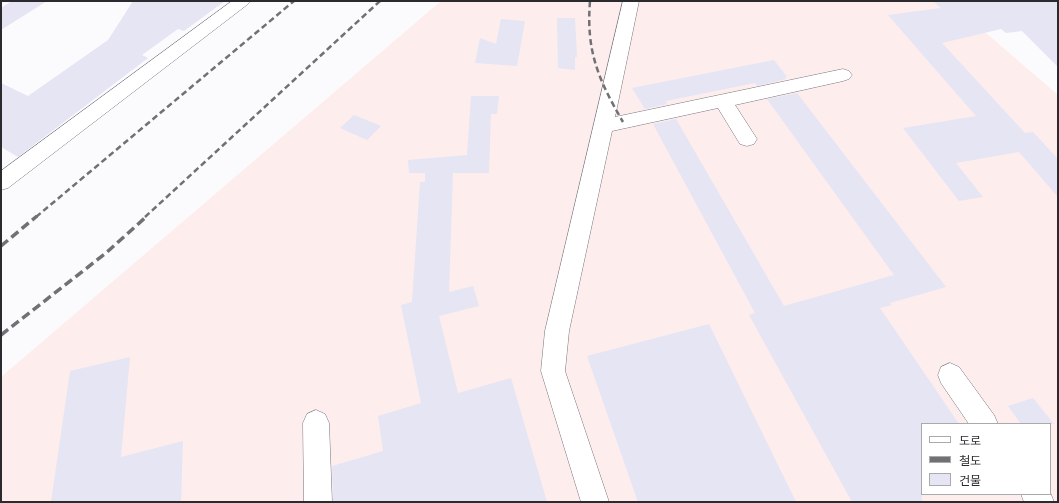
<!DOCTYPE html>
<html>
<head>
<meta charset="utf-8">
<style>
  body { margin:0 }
  #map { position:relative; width:1059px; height:503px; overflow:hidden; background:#fbfbfe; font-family:"PT Sans Narrow","Noto Sans KR",sans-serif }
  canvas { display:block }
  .frame { position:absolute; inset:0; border:2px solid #2b2b2f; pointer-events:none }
  .legend { position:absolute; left:921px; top:423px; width:130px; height:72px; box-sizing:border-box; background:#fff; border:1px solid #aaaaac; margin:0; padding:5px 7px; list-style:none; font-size:12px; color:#2b2b2f }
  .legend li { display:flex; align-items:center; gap:8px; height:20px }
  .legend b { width:20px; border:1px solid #aaaaac }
</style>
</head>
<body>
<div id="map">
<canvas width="1059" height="503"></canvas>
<div class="frame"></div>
<ul class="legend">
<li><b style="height:5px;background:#fff"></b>도로</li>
<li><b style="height:5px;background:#717175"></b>철도</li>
<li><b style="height:11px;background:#e5e5f4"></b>건물</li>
</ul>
</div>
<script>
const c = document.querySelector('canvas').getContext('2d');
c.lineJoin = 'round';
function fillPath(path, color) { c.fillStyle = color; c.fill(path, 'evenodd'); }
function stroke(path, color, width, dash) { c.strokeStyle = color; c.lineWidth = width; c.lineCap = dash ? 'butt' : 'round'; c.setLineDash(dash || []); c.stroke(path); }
fillPath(new Path2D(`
  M 441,1 L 949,1 L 1058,95 L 1058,502 L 1,502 L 1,377 ZM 922,424 L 1050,424 L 1050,494 L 922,494 Z`), '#feeded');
fillPath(new Path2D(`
  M 12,1 L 47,1 L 1,30 L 1,8 Z
  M 133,1 L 225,1 L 184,31 L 178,29 L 142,55 L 148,58 L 18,157 L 1,147 L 1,83 L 28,96 L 108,40 Z
  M 933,1 L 1058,1 L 1058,67 L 1022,31 L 1006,33 L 1001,29 L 942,43 L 1025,133 L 1033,132 L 1058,159 L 1058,197 L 1019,152 L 956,163 L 983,197 L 959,201 L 903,128 L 976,116 L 888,15 L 941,8 Z
  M 557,18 L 575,18 L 577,57 L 575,57 L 575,70 L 558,68 Z
  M 501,19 L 525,21 L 517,66 L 475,63 L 480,38 L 496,44 Z
  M 774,60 L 787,77 L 785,77 L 786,79 L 757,86 L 755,83 L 666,101 L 667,104 L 645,109 L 632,88 Z
  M 797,93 L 946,287 L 890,303 L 892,305 L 880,308 L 959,424 L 922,424 L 922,502 L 852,502 L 749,315 L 755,313 L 653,124 L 676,119 L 784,306 L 894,275 L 767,99 Z
  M 471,96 L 499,96 L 497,114 L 491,114 L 489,173 L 453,173 L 449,292 L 473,286 L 479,306 L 439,316 L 458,393 L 511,378 L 547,502 L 333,502 L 332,466 L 383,451 L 378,416 L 421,403 L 401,305 L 412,302 L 420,182 L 425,182 L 425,173 L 409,173 L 408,160 L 467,155 Z
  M 354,115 L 381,126 L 367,140 L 340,128 Z
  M 709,324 L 796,502 L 638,502 L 587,356 Z
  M 130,357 L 121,457 L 183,441 L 181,502 L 51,502 L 70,371 Z
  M 1033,398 L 1054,424 L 1021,424 L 1008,406 Z`), '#e5e5f4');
const minor = new Path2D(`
  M 232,1 L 250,1 L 248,4 L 8,188 L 1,190 L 1,171 Z
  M 623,1 L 639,1 L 615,117 L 843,69 L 849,71 L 852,75 L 849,79 L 843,81 L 735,105 L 757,139 L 754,144 L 747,146 L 740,144 L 718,108 L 612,131 L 569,331 L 565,371 L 609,502 L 581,502 L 541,371 L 545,331 Z
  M 950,363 L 959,367 L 994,415 L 998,424 L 969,424 L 941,383 L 938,375 L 941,367 Z
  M 316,410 L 325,414 L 329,423 L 332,502 L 304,502 L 303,423 L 307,414 Z
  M 1050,492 L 1054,502 L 1024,502 L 1021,494 L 1050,494 Z`);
stroke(minor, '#777680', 1);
fillPath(minor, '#fff');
stroke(new Path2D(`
  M 590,1 C 586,51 598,79 623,122
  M 36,217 L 294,1
  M 145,217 L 380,1`), '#717175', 2.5, [6, 3.5]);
stroke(new Path2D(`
  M 1,246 L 37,216
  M 1,335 L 106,253 L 147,216`), '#717175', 3.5, [9, 4.5]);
</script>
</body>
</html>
